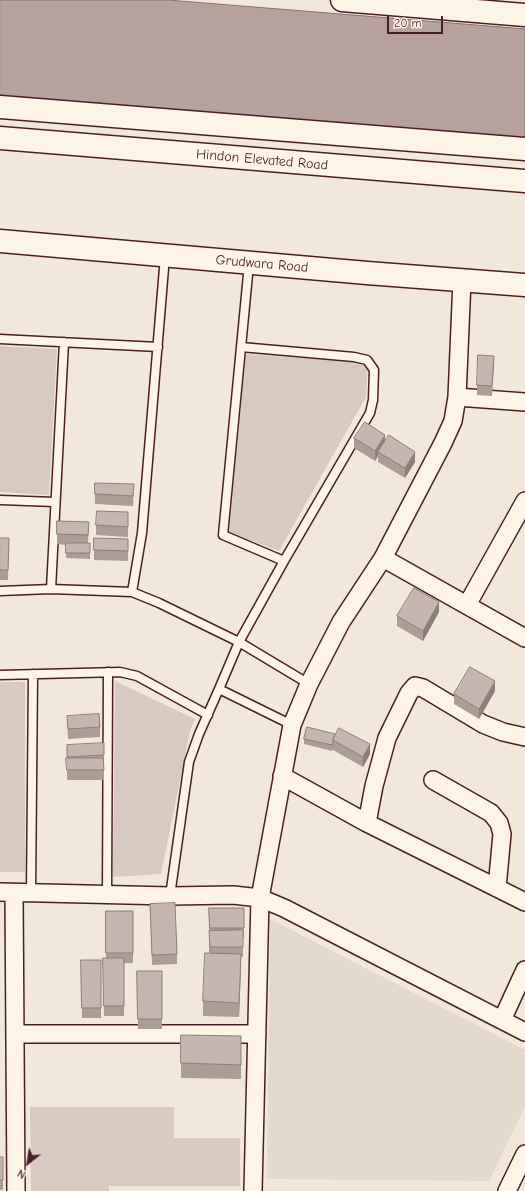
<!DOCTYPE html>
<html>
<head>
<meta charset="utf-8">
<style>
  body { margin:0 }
  #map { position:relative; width:525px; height:1191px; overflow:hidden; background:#f1e8da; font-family:"Comic Neue",sans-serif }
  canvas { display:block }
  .north { position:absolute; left:8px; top:1143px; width:40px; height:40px; -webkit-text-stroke:3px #fcf5e5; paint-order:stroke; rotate:210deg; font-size:11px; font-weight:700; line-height:16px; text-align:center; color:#4a1f2b }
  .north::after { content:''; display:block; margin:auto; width:14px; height:18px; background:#4a1f2b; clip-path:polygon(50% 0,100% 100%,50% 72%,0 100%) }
  .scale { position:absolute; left:387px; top:16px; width:56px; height:18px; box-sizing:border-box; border:2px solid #4a1f2b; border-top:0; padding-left:5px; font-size:12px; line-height:14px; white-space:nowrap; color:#4a1f2b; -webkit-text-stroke:3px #fcf5e5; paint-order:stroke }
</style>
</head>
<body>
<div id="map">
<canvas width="525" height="1191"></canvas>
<div class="north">N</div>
<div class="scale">20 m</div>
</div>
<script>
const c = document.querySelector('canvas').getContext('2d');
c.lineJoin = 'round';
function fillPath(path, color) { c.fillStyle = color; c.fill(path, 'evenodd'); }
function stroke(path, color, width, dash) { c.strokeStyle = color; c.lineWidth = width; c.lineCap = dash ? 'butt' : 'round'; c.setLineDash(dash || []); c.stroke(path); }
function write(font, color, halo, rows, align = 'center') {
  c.font = font + ' "Comic Neue",sans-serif'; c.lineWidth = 3.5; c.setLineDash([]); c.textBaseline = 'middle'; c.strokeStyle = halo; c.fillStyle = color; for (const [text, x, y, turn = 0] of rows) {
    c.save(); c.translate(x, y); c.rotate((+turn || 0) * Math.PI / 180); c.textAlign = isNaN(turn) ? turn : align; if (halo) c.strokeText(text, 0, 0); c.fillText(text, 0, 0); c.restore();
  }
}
fillPath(new Path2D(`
  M 270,919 L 525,1050 L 525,1107 L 489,1181 L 267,1179 Z`), '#e4d9cd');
fillPath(new Path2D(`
  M 0,346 L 57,349 L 49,495 L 0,492 Z
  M 246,354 L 368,363 L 366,397 L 279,551 L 229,532 Z
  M 115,681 L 195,719 L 190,731 L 161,874 L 113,877 Z
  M 0,682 L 25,682 L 25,872 L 0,872 Z
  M 30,1107 L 174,1107 L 174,1138 L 240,1138 L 240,1186 L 109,1186 L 109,1191 L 31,1191 Z`), '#d8cac0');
const water = new Path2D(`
  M 0,0 L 168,0 L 525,29 L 525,148 L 0,104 Z`);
fillPath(water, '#b6a19c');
stroke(water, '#8b6d6f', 1);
const lane = new Path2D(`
  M 249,264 L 223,535 L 284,561
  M 0,339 L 158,347
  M 0,500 L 55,502
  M 51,589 L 64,342
  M 0,591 L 51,589 L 132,592 L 159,603 L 239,642 L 309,684
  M 132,592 L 142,533 L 165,256
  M 0,675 L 120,672 L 137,676 L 208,715
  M 219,689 L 239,642 L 284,561 L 370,413 L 373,400 L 374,370 L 367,360 L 354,357 L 241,347
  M 31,893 L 33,674
  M 107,895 L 108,672
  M 170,896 L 189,762 L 199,734 L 219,689 L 292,725`);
const street = new Path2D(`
  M 457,397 L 525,402
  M 383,558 L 525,638
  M 467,605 L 525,501
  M 282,776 L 367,823 L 525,902
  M 433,780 L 491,813 L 499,823 L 502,834 L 497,888
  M 367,823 L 374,786 L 387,738 L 409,693 L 415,686 L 423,688 L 483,724 L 503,732 L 525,737
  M 0,892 L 170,896 L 233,895 L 260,898 L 284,908 L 525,1032
  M 14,893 L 16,1191
  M 502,1020 L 525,970
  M 15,1034 L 257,1034
  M 253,1191 L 260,898 L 292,725 L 309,684 L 341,622 L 383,558 L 443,443 L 453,421 L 457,397 L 462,280
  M 507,1191 L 525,1154`);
const secondary = new Path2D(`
  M 342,0 L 525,15
  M 0,241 L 367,273 L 525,285`);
const highway = new Path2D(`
  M 0,107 L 525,149
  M 0,138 L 525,181`);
stroke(lane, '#4a1f2b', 11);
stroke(street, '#4a1f2b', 20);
stroke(secondary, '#4a1f2b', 25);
stroke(highway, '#4a1f2b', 25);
stroke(lane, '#fcf5e5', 8);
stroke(street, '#fcf5e5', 17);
stroke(secondary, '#fcf5e5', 22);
stroke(highway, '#fcf5e5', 22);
fillPath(new Path2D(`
  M 494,366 L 492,396 L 477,395 L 477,385 Z
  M 354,438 L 385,441 L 415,462 L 405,478 L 378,462 L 378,456 L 375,461 L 354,448 Z
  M 95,483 L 134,484 L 133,506 L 95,504 Z
  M 57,521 L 89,522 L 88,543 L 90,543 L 90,559 L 66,558 L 66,545 L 57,544 Z
  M 128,522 L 128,537 L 96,535 L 96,525 Z
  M 0,538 L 9,538 L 8,580 L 0,580 Z
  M 94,538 L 128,549 L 128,561 L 94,560 Z
  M 439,612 L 423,641 L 397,626 L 397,616 Z
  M 495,691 L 479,719 L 454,704 L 454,694 Z
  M 67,716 L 100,727 L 100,737 L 68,739 Z
  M 335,736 L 370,754 L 363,767 L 333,750 L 333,749 L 332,751 L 304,744 L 304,739 Z
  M 67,745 L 104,755 L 104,780 L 67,780 Z
  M 150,904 L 177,954 L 177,964 L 152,965 Z
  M 209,908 L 244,908 L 244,938 L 243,938 L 243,957 L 241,957 L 239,1017 L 203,1016 L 203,1001 L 209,953 Z
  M 106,911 L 133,911 L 133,963 L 124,963 L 124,1016 L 104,1016 L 103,958 L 106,958 Z
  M 81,960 L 101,960 L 101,1018 L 82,1018 Z
  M 137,971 L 162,971 L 162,1029 L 138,1029 Z
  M 181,1035 L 241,1036 L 241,1079 L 181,1078 Z
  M 0,1157 L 3,1157 L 3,1190 L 0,1190 Z`), '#ab9d96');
fillPath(new Path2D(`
  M 385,435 L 385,445 L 378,452 L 378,456 L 375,461 L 375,451 Z
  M 415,452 L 415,462 L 405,478 L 405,468 Z
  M 439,602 L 439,612 L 423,641 L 423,631 Z
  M 495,681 L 495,691 L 479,719 L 479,709 Z
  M 370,744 L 370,754 L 363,767 L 363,757 Z
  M 241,954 L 241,968 L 239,1017 L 239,1003 Z`), '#8b7f7a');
const building = new Path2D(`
  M 478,355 L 494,356 L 492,386 L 477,385 Z
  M 365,422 L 385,435 L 375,451 L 354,438 Z
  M 389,435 L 415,452 L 405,468 L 378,452 Z
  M 95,483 L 134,484 L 133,496 L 95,494 Z
  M 97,511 L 128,512 L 128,527 L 96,525 Z
  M 57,521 L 89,522 L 88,535 L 57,534 Z
  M 0,538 L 9,538 L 8,570 L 0,570 Z
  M 94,538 L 128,539 L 128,551 L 94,550 Z
  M 66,543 L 90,543 L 90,553 L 66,553 Z
  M 414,588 L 439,602 L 423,631 L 397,616 Z
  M 470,667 L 495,681 L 479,709 L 454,694 Z
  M 99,714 L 100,727 L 68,729 L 67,716 Z
  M 307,727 L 335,734 L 333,740 L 332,745 L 304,739 Z
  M 339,728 L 370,744 L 363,757 L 333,740 Z
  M 104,743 L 104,755 L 67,757 L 67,745 Z
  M 66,758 L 103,758 L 104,770 L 67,770 Z
  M 175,903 L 177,954 L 152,955 L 150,904 Z
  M 209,908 L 244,908 L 244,928 L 210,928 Z
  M 106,911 L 133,911 L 133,953 L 106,953 Z
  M 243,930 L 243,947 L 210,947 L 209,931 Z
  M 205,953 L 241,954 L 239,1003 L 203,1001 Z
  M 103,958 L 124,958 L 124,1006 L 104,1006 Z
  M 81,960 L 101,960 L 101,1008 L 82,1008 Z
  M 137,971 L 162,971 L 162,1019 L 138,1019 Z
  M 181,1035 L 241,1036 L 241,1065 L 181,1063 Z
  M 0,1157 L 3,1157 L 3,1180 L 0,1180 Z`);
fillPath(building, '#c7b6af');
stroke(building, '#8b7f7a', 1);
write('14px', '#4a1f2b', '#fcf5e5', [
  ["Hindon Elevated Road",262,160,5],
  ["Grudwara Road",262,264,5]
]);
</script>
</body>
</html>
